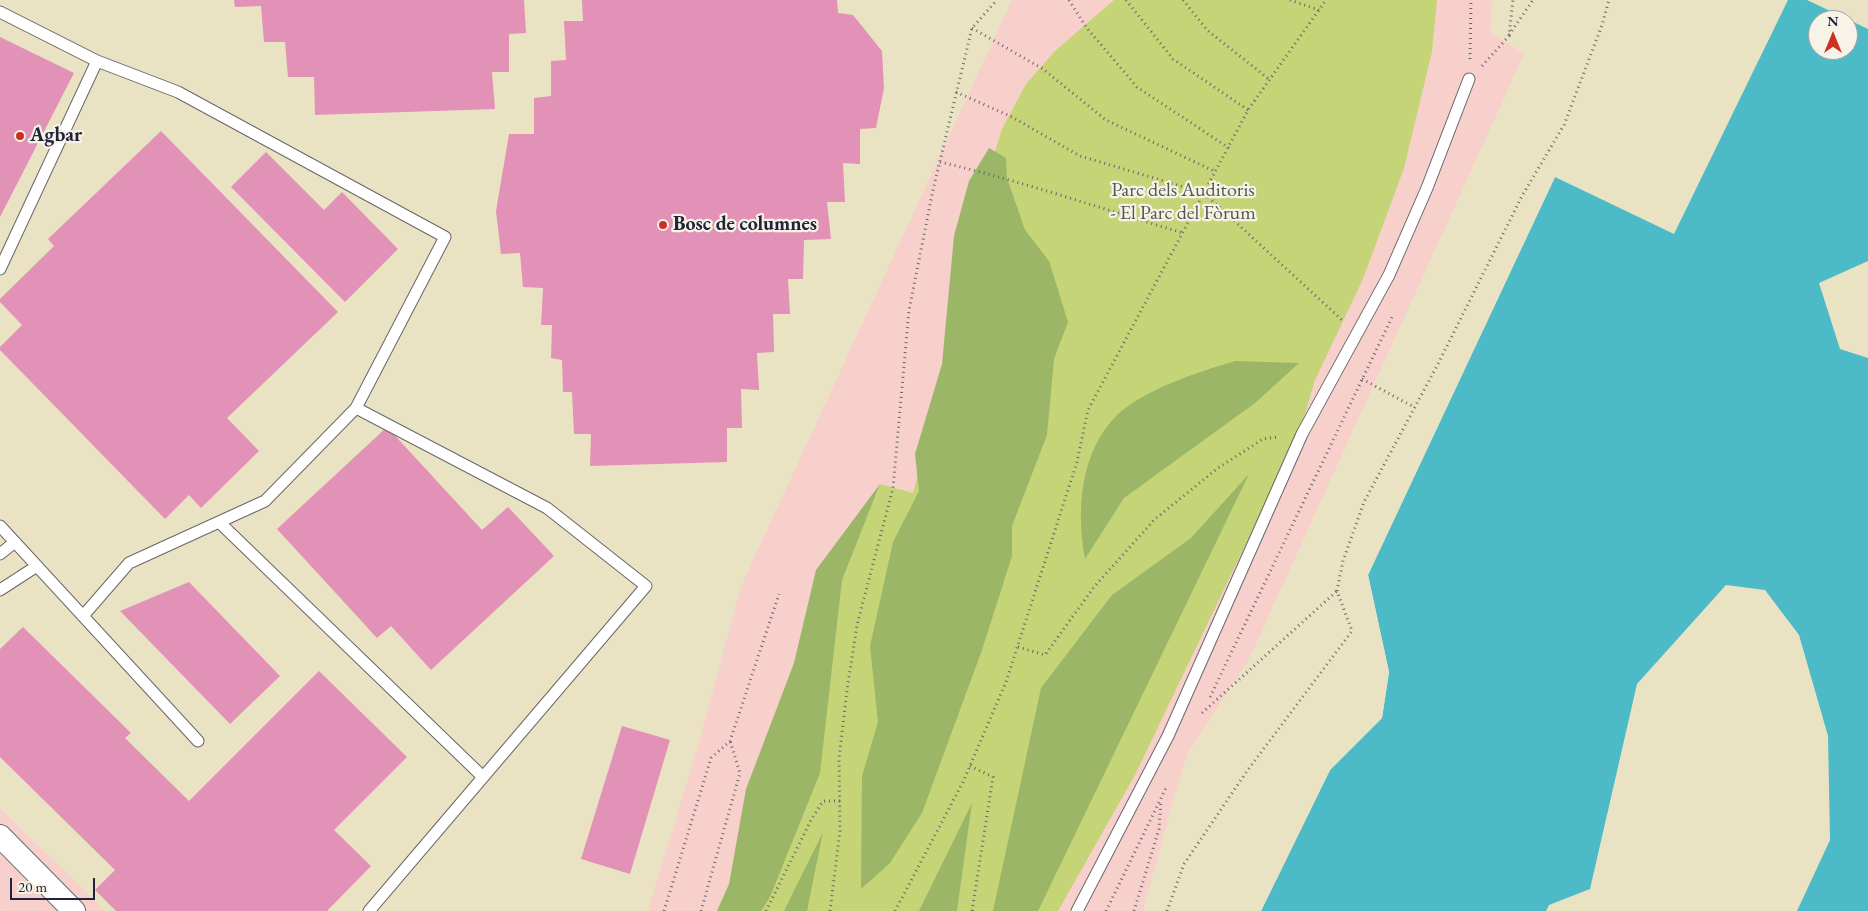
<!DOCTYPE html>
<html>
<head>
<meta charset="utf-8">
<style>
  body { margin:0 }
  #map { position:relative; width:1868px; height:911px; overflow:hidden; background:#eae3c3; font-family:"EB Garamond",serif }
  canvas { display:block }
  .north { position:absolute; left:1808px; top:10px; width:50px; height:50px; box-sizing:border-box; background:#f7f3e8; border:1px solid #a29fa3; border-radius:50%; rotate:0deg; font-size:14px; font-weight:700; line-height:20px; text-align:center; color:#22223b }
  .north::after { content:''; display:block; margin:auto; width:18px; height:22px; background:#c8321e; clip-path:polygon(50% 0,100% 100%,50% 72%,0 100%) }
  .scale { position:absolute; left:10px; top:878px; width:85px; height:22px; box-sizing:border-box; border:2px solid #22223b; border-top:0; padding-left:6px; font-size:15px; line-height:18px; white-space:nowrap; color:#22223b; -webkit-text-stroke:4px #f7f3e8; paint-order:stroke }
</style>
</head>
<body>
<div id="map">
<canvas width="1868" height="911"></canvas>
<div class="north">N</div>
<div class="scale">20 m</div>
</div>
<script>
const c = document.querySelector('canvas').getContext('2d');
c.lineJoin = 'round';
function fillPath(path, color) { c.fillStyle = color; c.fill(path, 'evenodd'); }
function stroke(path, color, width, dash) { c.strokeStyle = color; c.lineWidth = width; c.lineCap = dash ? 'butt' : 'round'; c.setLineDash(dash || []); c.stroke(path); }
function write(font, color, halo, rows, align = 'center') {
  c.font = font + ' "EB Garamond",serif'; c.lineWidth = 4.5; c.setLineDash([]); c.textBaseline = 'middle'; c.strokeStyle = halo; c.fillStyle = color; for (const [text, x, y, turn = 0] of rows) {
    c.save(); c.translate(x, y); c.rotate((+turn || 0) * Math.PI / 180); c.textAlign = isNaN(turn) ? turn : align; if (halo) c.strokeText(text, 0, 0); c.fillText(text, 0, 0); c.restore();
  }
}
fillPath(new Path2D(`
  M 1012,0 L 1492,0 L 1490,32 L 1524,54 L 1250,657 L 1188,753 L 1174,797 L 1143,911 L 648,911 L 701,735 L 741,586 Z
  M 0,808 L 105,911 L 2,911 L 0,909 Z`), '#f7d0cb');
fillPath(new Path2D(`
  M 1114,0 L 1437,0 L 1432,52 L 1404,168 L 1363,279 L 1315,380 L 1305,414 L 1264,506 L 1135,775 L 1058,911 L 723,911 L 775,743 L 880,484 L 913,493 L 959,322 L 973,223 L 1002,129 L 1026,84 L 1055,51 Z`), '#c5d476');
fillPath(new Path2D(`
  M 989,148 L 1006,158 L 1007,178 L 1025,230 L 1049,261 L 1068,322 L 1054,359 L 1047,435 L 1012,526 L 1012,556 L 982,650 L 922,813 L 890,863 L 861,889 L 862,776 L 878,722 L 870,646 L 893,542 L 919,491 L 915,454 L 942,364 L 954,236 L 969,181 Z
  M 1235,361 L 1299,363 L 1255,403 L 1124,498 L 1085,559 C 1076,510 1080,452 1117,415 C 1145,389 1198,372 1235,361 Z
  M 1249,474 L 1038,911 L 993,911 L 1041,688 L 1112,595 L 1191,538 Z
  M 880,484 L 842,580 L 820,773 L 770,897 L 761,911 L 717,911 L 729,884 L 746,789 L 794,663 L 816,570 Z
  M 972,803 L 957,911 L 919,911 Z
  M 823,832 L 807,911 L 784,911 Z`), '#9cb667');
fillPath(new Path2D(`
  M 1788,0 L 1807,0 L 1868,29 L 1868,261 L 1819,283 L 1840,349 L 1868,358 L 1868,911 L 1797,911 L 1830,840 L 1828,736 L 1799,635 L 1765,590 L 1726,585 L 1637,684 L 1590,889 L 1549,905 L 1546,911 L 1261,911 L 1330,770 L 1382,718 L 1389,672 L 1368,575 L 1555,177 L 1674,234 ZM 1818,20 L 1848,20 L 1848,50 L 1818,50 Z`), '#4dbac8');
fillPath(new Path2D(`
  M 1553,176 L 1555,177 L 1368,575 L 1389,672 L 1382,718 L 1330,770 L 1261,911 L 1258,911 L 1328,769 L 1380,716 L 1387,672 L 1366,574 Z`), '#eae3c3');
fillPath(new Path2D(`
  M 234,0 L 524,0 L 526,33 L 509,34 L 509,72 L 492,72 L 495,109 L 315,115 L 314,77 L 288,77 L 285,42 L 264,42 L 261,6 L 235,7 Z
  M 582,0 L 837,0 L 838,13 L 853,15 L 882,51 L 884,88 L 876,128 L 860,129 L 860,164 L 843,163 L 845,202 L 827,202 L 831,239 L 804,240 L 803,279 L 788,279 L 790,314 L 773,314 L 774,352 L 757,353 L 759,390 L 741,389 L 742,428 L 727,428 L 727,462 L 590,466 L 591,434 L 574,434 L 572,392 L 563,392 L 562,360 L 551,358 L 552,325 L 541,325 L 543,288 L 523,287 L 520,253 L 501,254 L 496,211 L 509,134 L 534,134 L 534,98 L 551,96 L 551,61 L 566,60 L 564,21 L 583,21 Z
  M 0,37 L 74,73 L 0,217 Z
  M 161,131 L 338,312 L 227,418 L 259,451 L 201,508 L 189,495 L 165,519 L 0,350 L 0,347 L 22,325 L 0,302 L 0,299 L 54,246 L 48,239 Z
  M 266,152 L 324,210 L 342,192 L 398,249 L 345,302 L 231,187 Z
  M 387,427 L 482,530 L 508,507 L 554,556 L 431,670 L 391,626 L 377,638 L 277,529 Z
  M 189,582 L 280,676 L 230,724 L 120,611 Z
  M 23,627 L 131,733 L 125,738 L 189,801 L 319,671 L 407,757 L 334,830 L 371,866 L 327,911 L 116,911 L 95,890 L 115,870 L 0,757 L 0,649 Z
  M 622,726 L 670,740 L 630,874 L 581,859 Z`), '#e291b7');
const service = new Path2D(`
  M 0,12 L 97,61 L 0,269
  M 356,408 L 547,508 L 646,586 L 369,911
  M 219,522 L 483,777
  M 0,526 L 198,741
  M 0,554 L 15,542
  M 0,590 L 37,566
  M 83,616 L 129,563 L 265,501 L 356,408 L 445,237 L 178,92 L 97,61
  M 1077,911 L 1168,736 L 1302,434 L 1389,275 L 1427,188 L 1469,79`);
const minor = new Path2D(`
  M 0,836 L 74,911`);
stroke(service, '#68666b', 13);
stroke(minor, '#68666b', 24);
stroke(new Path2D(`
  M 1069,0 L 1086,27 L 1137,87 L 1229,148
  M 1126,0 L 1173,59 L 1248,110
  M 1183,0 L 1207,30 L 1270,80
  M 1290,0 L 1319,10
  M 972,28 L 1043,69 L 1106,120 L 1216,172
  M 1509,35 L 1533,0
  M 1470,59 L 1471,0
  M 1482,66 L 1509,36 L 1513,0
  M 956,92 L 1012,117 L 1080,156 L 1204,193 L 1342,320
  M 940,162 C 1022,181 1102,209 1183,233
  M 1362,379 L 1414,407
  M 1018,647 L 1045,655 L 1094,587 L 1155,519 L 1218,468 L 1263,439 L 1278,437
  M 1210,697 L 1393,315
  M 1202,713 L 1337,591
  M 970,766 L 993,777 L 972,911
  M 664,911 L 711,758 L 730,741 L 779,594
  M 701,911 L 740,773 L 730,741
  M 766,911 L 811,820 L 823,801 L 840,801
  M 830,911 L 840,831 L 839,759 L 847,690 L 857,625 L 893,488 L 909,310 L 933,190 L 972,28 L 997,0
  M 895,911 L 963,782 L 1006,682 L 1077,462 L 1088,410 L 1248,110 L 1326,0
  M 1106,911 L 1167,786
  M 1134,911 L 1159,829 L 1161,801
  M 1167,911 L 1184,864 L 1247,771 L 1352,631 L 1337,591 L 1343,561 L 1364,502 L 1438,364 L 1522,196 L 1564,125 L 1602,25 L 1609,0`), '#68666b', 3, [1, 4]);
stroke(service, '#fff', 11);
stroke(minor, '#fff', 22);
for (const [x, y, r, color] of [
  [20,136,5,"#c8321e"],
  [663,225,5,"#c8321e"]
]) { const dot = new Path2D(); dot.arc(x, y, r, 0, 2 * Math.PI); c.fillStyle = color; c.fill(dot); stroke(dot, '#f7f3e8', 2); }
write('bold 20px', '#22223b', '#f7f3e8', [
  ["Agbar",30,136],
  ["Bosc de columnes",673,225]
], 'left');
write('20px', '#53574d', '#f7f3e8', [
  ["Parc dels Auditoris",1183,191],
  ["- El Parc del Fòrum",1183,214]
]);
</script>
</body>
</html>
